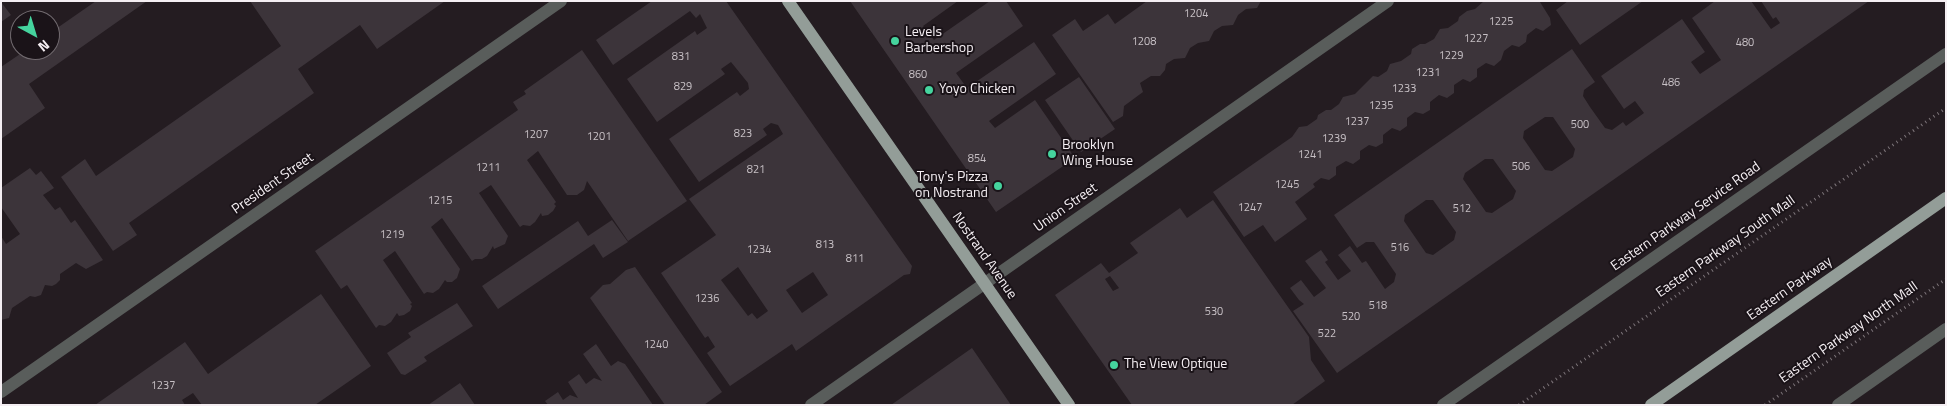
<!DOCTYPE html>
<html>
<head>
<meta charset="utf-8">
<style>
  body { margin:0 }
  #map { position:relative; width:1947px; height:406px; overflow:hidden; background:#241c21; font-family:"Titillium Web",sans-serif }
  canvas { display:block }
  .frame { position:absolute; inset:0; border:2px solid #f5eff3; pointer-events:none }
  .north { position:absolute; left:10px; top:10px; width:50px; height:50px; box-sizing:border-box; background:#1a1318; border:1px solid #726b70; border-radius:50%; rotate:141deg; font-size:14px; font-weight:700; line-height:20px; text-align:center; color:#f5eff3 }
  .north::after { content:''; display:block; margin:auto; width:18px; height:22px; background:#45d49e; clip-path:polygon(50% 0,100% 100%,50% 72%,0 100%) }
</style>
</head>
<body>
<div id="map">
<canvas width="1947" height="406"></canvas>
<div class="frame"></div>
<div class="north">N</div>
</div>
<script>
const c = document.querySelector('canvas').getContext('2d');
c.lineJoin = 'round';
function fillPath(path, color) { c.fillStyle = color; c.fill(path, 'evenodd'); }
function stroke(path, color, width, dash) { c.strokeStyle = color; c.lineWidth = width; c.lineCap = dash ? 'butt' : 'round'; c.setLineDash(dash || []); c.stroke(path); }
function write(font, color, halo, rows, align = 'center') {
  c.font = font + ' "Titillium Web",sans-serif'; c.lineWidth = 4; c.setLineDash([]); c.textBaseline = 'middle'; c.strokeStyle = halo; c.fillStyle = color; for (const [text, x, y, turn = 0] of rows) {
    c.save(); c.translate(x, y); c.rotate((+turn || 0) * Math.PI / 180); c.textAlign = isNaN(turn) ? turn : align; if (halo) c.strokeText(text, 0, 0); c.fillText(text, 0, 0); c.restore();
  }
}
fillPath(new Path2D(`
  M 96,1 L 147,1 L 29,84 L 45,108 L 1,139 L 1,67 L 26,50 L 50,50 L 50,33 Z
  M 250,1 L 445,1 L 377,49 L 360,25 L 298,69 L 314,93 L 129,223 L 137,235 L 113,251 L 61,177 L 85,159 L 96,176 L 281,46 Z
  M 652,1 L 726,1 L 912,266 L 910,274 L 904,275 L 796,351 L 792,344 L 730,386 L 707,353 L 715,347 L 708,336 L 705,338 L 661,273 L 716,235 L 689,199 L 783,134 L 778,125 L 771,123 L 763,129 L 767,135 L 699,182 L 669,139 L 737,92 L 740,96 L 749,89 L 748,83 L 731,62 L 721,69 L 725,74 L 657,122 L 627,79 L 695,31 L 697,35 L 707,28 L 700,14 L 696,18 L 690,11 L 613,65 L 596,40 ZM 738,267 L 768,311 L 757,319 L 752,313 L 748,316 L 721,280 ZM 813,272 L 828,295 L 802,313 L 786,290 Z
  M 850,1 L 958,1 L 923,26 L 934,40 L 990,1 L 1006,1 L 1023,26 L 956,73 L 967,88 L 1034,42 L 1056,74 L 989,121 L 995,128 L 1035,100 L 1075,158 L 996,212 Z
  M 1147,1 L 1261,1 L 1257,8 L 1246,9 L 1238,15 L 1233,25 L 1222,26 L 1214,31 L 1209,41 L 1198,43 L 1190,48 L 1185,58 L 1174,59 L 1166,64 L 1165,70 L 1160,76 L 1151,76 L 1140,83 L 1143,92 L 1124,106 L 1123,116 L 1113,122 L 1052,35 L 1075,19 L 1083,31 L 1108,14 L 1115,24 Z
  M 1484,1 L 1541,1 L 1540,2 L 1550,18 L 1551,25 L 1543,31 L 1536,28 L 1527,35 L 1526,42 L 1519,47 L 1512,45 L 1504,51 L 1501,60 L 1494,66 L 1486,63 L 1477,69 L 1477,77 L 1470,82 L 1463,79 L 1454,85 L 1454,93 L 1447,98 L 1439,95 L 1430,102 L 1430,110 L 1423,114 L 1415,112 L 1407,118 L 1407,126 L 1400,131 L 1392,128 L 1383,135 L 1383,143 L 1376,147 L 1369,145 L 1360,151 L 1360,159 L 1353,164 L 1346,161 L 1336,167 L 1336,175 L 1329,180 L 1321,178 L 1313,184 L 1315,187 L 1295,202 L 1307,219 L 1275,242 L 1263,225 L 1244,237 L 1213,192 L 1292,137 L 1299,127 L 1307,126 L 1317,119 L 1318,115 L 1326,110 L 1331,110 L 1339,104 L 1343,97 L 1355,94 L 1373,76 L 1378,77 L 1387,71 L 1390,64 L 1401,61 L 1411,54 L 1412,49 L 1420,44 L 1425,44 L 1434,39 L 1440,29 L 1448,28 L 1458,21 L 1459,17 L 1467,11 L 1475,9 Z
  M 1568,1 L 1643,1 L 1580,45 L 1556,10 Z
  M 1715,1 L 1751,1 L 1771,29 L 1780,23 L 1776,17 L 1773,19 L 1761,1 L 1869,1 L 1337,373 L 1293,311 L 1304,304 L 1299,300 L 1290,288 L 1301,280 L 1314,297 L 1326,288 L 1305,261 L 1321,250 L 1328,260 L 1325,262 L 1338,280 L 1351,271 L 1338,255 L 1350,246 L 1362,263 L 1366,261 L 1385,289 L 1394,282 L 1396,274 L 1374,242 L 1366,242 L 1357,248 L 1334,215 L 1572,49 L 1595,82 L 1584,90 L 1583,96 L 1590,107 L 1605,128 L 1612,130 L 1623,122 L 1626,126 L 1644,113 L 1635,101 L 1624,109 L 1601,76 L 1682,19 L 1705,52 L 1691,62 L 1700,74 L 1721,60 L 1692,18 ZM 1545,117 L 1553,117 L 1575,149 L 1573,157 L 1552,171 L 1545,170 L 1523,138 L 1524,131 ZM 1485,159 L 1493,159 L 1516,191 L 1513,199 L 1492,213 L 1486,212 L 1463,179 L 1465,173 ZM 1426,200 L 1433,200 L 1456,232 L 1454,240 L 1433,255 L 1426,253 L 1404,221 L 1405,215 Z
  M 1,2 L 11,15 L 1,22 Z
  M 582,50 L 687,201 L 628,241 L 587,181 L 584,190 L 577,195 L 567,195 L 538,151 L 527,160 L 556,202 L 554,204 L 556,206 L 553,211 L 548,215 L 542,216 L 541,213 L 535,222 L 530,226 L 523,225 L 520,227 L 491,185 L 479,193 L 508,236 L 505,244 L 494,249 L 493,246 L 487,256 L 482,259 L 475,259 L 472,261 L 442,218 L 431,227 L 460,269 L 457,278 L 452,282 L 447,282 L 445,280 L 439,289 L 433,293 L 427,292 L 424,294 L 395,251 L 383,260 L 412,303 L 410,304 L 412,306 L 410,311 L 404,315 L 399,316 L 397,313 L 391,322 L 385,326 L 379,325 L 376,328 L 347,285 L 341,289 L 315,251 L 518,110 L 513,102 L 526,94 L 524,91 Z
  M 1079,77 L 1115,129 L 1081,152 L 1045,100 Z
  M 30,168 L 36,175 L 41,171 L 54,188 L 43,195 L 55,210 L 60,207 L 71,223 L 75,220 L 103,260 L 86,269 L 76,263 L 60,274 L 60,280 L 56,284 L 52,286 L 45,285 L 41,295 L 35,297 L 30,296 L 12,308 L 9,318 L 1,320 L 1,236 L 6,244 L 20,234 L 1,207 L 1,188 Z
  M 1213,200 L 1309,337 L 1311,360 L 1325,381 L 1292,405 L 1132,405 L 1055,295 L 1101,263 L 1109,273 L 1138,253 L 1130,243 L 1180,208 L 1187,218 ZM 1110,276 L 1119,288 L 1113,291 L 1105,279 Z
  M 612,220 L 628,242 L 603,258 L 594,244 L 498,309 L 482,286 L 578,221 L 588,236 Z
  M 635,267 L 722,392 L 704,405 L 665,405 L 590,298 L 603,285 L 610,284 L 626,270 Z
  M 321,294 L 371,366 L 315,405 L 202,405 L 193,393 L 182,400 L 185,405 L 95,405 L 185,342 L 208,374 Z
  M 457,303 L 473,326 L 424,357 L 427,361 L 405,375 L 401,374 L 387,353 L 411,337 L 408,333 Z
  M 596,344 L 611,366 L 618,361 L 625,364 L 653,405 L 548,405 L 545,401 L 558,392 L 563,400 L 570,395 L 578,398 L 568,382 L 579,374 L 586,384 L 594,378 L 602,381 L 583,354 Z
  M 972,348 L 1011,405 L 891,405 Z
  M 460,383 L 475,405 L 428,405 Z`), '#3c343a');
stroke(new Path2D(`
  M 1519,405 L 1946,108
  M 1765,405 L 1946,279`), '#7d757a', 3, [1, 4]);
stroke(new Path2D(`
  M 1,392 L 561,1
  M 811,405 L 1388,1
  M 1443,405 L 1946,54
  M 1838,405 L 1946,329`), '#595d5b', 12);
stroke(new Path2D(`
  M 788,1 L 1069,405
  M 1651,405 L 1946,198`), '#939d98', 12);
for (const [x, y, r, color] of [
  [895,41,5,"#45d49e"],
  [929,90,5,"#45d49e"],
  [1052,154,5,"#45d49e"],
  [998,186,5,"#45d49e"],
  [1114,365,5,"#45d49e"]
]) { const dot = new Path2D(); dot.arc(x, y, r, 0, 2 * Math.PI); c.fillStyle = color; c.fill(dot); stroke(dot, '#1a1318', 2); }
write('11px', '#c7c0c5', null, [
  ["1204",1196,14],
  ["1225",1501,22],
  ["1227",1476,39],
  ["1208",1144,42],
  ["480",1745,43],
  ["1229",1451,56],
  ["831",681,57],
  ["1231",1428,73],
  ["860",918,75],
  ["486",1671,83],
  ["829",683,87],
  ["1233",1404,89],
  ["1235",1381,106],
  ["1237",1357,122],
  ["500",1580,125],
  ["823",743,134],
  ["1207",536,135],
  ["1201",599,137],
  ["1239",1334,139],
  ["1241",1310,155],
  ["854",977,159],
  ["506",1521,167],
  ["1211",488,168],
  ["821",756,170],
  ["1245",1287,185],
  ["1215",440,201],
  ["1247",1250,208],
  ["512",1462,209],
  ["1219",392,235],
  ["813",825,245],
  ["516",1400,248],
  ["1234",759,250],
  ["811",855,259],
  ["1236",707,299],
  ["518",1378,306],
  ["530",1214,312],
  ["520",1351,317],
  ["522",1327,334],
  ["1240",656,345],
  ["1237",163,386]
]);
write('14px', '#f5eff3', '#1a1318', [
  ["Levels",905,33],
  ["Barbershop",905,49],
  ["Yoyo Chicken",939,90],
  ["Brooklyn",1062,146],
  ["Wing House",1062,162],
  ["Tony's Pizza",988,178,"right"],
  ["on Nostrand",988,194,"right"],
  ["The View Optique",1124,365]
], 'left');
write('14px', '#f5eff3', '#1a1318', [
  ["President Street",273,184,-35],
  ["Union Street",1066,208,-35],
  ["Eastern Parkway Service Road",1686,217,-35],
  ["Eastern Parkway South Mall",1726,247,-35],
  ["Nostrand Avenue",984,256,55],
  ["Eastern Parkway",1790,289,-35],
  ["Eastern Parkway North Mall",1849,333,-35]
]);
</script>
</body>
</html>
